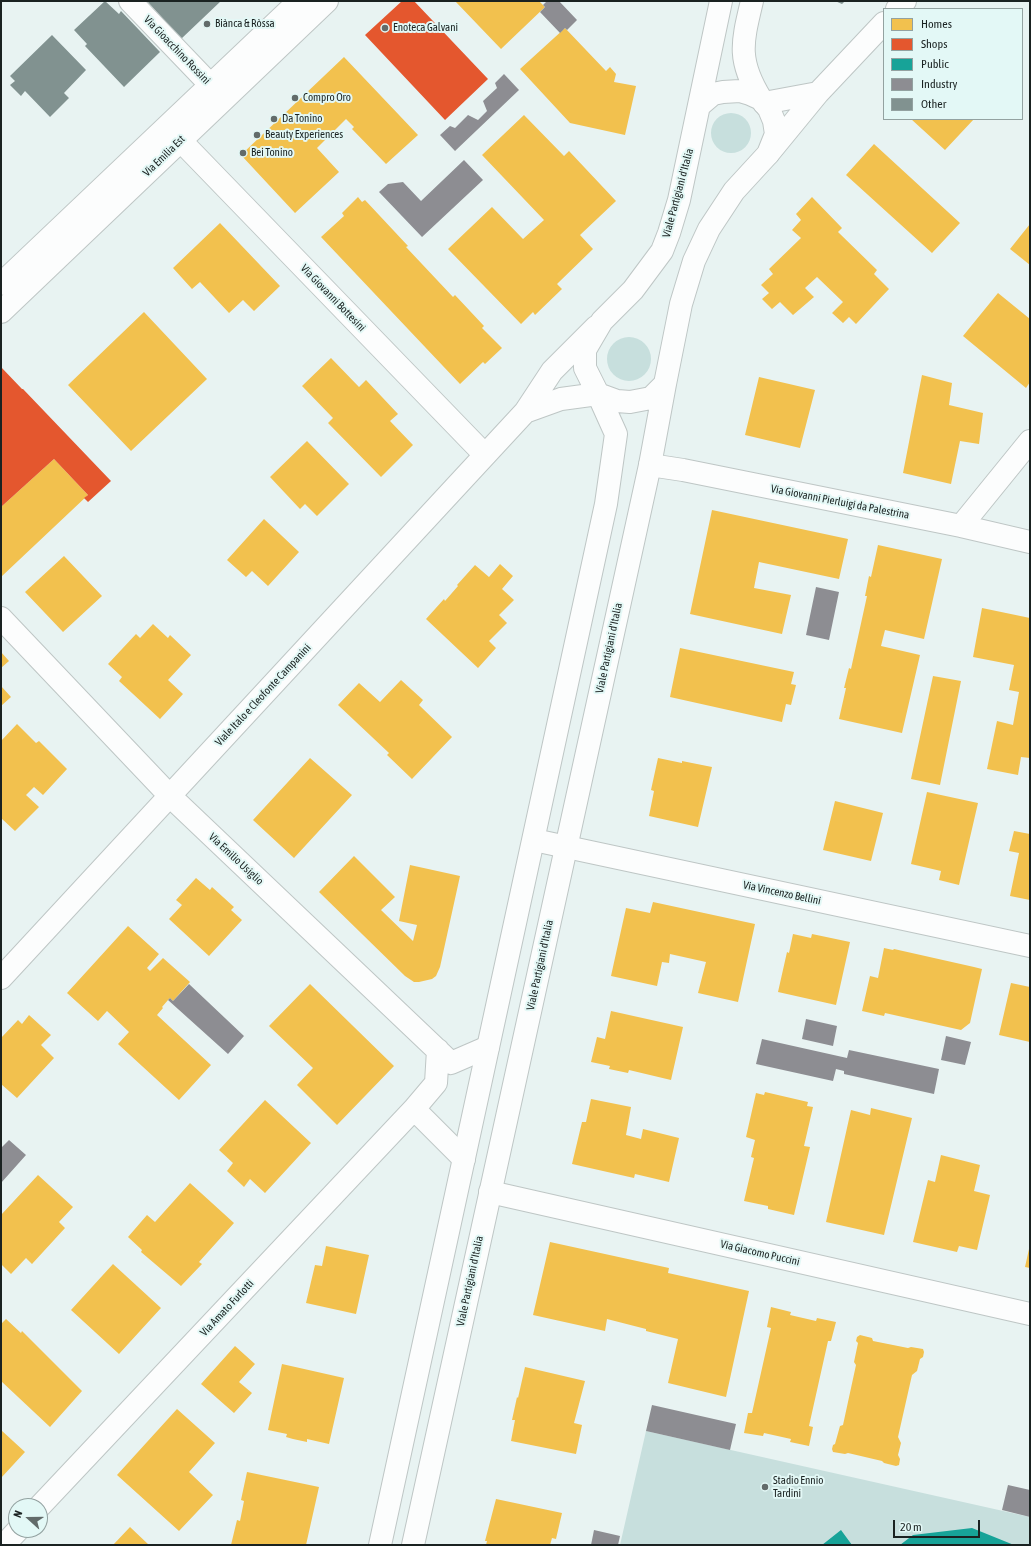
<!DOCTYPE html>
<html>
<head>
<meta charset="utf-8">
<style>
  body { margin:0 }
  #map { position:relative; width:1031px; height:1546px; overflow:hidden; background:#e8f3f2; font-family:"Asap Condensed",sans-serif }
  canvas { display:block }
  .frame { position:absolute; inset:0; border:2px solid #1a2221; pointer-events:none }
  .legend { position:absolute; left:883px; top:8px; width:140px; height:112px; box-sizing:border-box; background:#e3f8f6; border:1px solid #93a2a1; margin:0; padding:5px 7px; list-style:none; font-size:12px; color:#1a2221 }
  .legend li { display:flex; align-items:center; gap:8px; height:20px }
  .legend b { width:20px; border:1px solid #93a2a1 }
  .north { position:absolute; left:8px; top:1498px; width:40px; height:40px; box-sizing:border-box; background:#e3f8f6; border:1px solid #93a2a1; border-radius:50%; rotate:291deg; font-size:11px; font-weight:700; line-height:16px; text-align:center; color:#1a2221 }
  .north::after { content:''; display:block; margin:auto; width:14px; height:18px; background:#626b6a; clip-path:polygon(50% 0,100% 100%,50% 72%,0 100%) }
  .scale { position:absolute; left:893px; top:1520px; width:87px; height:18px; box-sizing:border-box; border:2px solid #1a2221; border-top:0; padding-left:5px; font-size:12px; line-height:14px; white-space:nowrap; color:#1a2221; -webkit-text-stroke:3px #e3f8f6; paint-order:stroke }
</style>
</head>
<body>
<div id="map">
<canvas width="1031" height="1546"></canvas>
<div class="frame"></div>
<ul class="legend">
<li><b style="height:11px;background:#f2c14e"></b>Homes</li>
<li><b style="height:11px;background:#e4572e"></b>Shops</li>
<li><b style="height:11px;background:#17a398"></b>Public</li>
<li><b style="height:11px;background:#8d8d92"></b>Industry</li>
<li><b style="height:11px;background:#819290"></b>Other</li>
</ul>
<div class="north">N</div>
<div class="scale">20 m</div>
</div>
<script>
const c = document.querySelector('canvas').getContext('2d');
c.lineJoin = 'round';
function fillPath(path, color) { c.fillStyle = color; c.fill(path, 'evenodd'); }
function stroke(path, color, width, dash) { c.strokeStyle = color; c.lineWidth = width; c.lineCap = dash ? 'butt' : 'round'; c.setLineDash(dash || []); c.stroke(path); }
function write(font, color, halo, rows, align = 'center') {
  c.font = font + ' "Asap Condensed",sans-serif'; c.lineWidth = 4; c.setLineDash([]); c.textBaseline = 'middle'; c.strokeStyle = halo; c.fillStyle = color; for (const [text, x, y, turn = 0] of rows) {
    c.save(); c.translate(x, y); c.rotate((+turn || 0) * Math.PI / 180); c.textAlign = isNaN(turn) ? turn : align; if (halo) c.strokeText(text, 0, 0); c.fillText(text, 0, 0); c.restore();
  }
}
fillPath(new Path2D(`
  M711 133a20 20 0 1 1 40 0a20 20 0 1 1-40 0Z
  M607 359a22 22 0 1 1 44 0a22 22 0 1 1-44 0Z
  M 646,1431 L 1030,1517 L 1030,1545 L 620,1545 Z`), '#c7dfdd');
fillPath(new Path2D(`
  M 455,1 L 539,1 L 545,7 L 501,49 Z
  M 565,28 L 606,71 L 610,67 L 616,74 L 614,82 L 636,86 L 625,135 L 570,123 L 520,69 Z
  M 344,57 L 418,135 L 386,164 L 352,129 L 354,127 L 346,119 L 317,148 L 339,172 L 295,213 L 241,155 Z
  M 524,115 L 564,156 L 569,151 L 616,201 L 580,235 L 593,249 L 557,284 L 562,289 L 535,315 L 533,312 L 521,324 L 448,249 L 492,207 L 523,239 L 544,220 L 482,155 Z
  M 911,119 L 974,119 L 945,150 Z
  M 874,144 L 960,223 L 932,253 L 846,175 Z
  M 358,197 L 362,202 L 365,200 L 408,246 L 406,247 L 453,297 L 455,295 L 484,326 L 482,328 L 502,348 L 485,364 L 483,362 L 460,384 L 321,237 L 344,216 L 342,213 Z
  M 812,197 L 842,228 L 838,232 L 877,270 L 874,274 L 889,289 L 856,324 L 849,317 L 843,323 L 832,313 L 843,302 L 817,277 L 805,288 L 814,297 L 793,315 L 780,302 L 772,309 L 762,299 L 769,293 L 761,285 L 773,274 L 769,269 L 801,238 L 792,230 L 801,220 L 796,214 Z
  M 220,223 L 280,286 L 254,311 L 243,300 L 229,313 L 200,282 L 192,289 L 173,268 Z
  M 1030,224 L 1030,265 L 1010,249 Z
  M 998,293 L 1030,319 L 1030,382 L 1026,388 L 963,336 Z
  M 144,312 L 207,379 L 131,451 L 68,385 Z
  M 331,358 L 359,387 L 366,380 L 398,414 L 390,421 L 413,445 L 381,477 L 328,423 L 333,418 L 302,386 Z
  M 922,375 L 952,383 L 949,405 L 983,413 L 979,444 L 960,441 L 951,484 L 903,473 Z
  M 759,377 L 815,390 L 800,448 L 745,435 Z
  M 307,441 L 349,484 L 317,516 L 305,504 L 300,509 L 270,477 Z
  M 54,459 L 88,495 L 1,577 L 1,507 Z
  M 712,510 L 848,539 L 839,579 L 759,562 L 754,588 L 791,595 L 782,634 L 690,614 Z
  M 264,519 L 299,552 L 268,586 L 252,571 L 246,577 L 227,560 Z
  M 878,545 L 942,559 L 924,639 L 885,630 L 881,646 L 920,655 L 902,733 L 839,719 L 846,688 L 844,688 L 849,668 L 851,669 L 867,596 L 865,596 L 869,576 L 871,577 Z
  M 64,556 L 102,596 L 63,632 L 25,592 Z
  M 500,564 L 513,576 L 502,589 L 514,600 L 499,615 L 507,623 L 489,641 L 496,648 L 478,668 L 426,619 L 444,599 L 445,601 L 458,586 L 457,585 L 475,565 L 489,577 Z
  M 982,608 L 1030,618 L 1030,758 L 1021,757 L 1018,775 L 987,769 L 997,721 L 1013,725 L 1019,692 L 1009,690 L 1014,665 L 973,657 Z
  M 153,624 L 168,638 L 170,635 L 191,655 L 168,680 L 183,694 L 160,719 L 119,681 L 122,677 L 108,664 L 136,634 L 140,638 Z
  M 680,648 L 794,672 L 791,684 L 796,685 L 791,705 L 786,704 L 782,722 L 670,697 Z
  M 1,652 L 9,661 L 1,668 Z
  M 933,676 L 961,681 L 940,785 L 911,779 Z
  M 401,680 L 423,700 L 419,705 L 452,737 L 412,779 L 387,755 L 389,753 L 338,705 L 359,683 L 380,702 Z
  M 1,686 L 11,697 L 1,706 Z
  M 17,724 L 36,743 L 39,741 L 67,769 L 43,795 L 34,787 L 26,795 L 39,807 L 15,831 L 1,818 L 1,741 Z
  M 310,758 L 352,795 L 294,858 L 253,820 Z
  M 658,758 L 682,763 L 682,761 L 712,767 L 698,827 L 649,816 L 654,791 L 651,790 Z
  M 927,792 L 978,803 L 959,885 L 939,880 L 941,871 L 911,864 Z
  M 835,801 L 883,813 L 871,861 L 823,850 Z
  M 1014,831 L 1030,834 L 1030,900 L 1010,896 L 1019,853 L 1009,851 Z
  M 354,856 L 395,897 L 381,910 L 413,941 L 417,925 L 399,921 L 410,865 L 460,876 L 440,967 L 436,976 L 432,979 L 419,982 L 414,982 L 405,976 L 319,892 Z
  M 196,878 L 210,890 L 212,887 L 234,907 L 231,910 L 242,920 L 209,956 L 169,919 L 182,905 L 176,900 Z
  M 653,902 L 755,924 L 738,1002 L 698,993 L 706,962 L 670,954 L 669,963 L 662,962 L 657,986 L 611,976 L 626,908 L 650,913 Z
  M 128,926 L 159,954 L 147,968 L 150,971 L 163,958 L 190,982 L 173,1001 L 170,998 L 168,1000 L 162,1007 L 163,1008 L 157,1015 L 211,1065 L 179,1100 L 118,1044 L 129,1032 L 107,1011 L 98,1021 L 67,993 Z
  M 793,934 L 811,938 L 812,934 L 850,942 L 836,1005 L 778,992 L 787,952 L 789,953 Z
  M 884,948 L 893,950 L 894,949 L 974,967 L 982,969 L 970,1023 L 961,1030 L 885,1013 L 884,1016 L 862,1011 L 870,976 L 878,978 Z
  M 1011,983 L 1030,987 L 1030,1042 L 999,1035 Z
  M 310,984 L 394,1066 L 337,1125 L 297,1085 L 313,1068 L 269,1026 Z
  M 611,1011 L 683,1027 L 671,1080 L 629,1070 L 628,1073 L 609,1069 L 610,1066 L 591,1062 L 597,1037 L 605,1039 Z
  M 29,1015 L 51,1035 L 41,1045 L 54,1058 L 17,1098 L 1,1084 L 1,1038 L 18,1020 L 22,1024 Z
  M 765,1092 L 808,1102 L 807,1106 L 813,1107 L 804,1146 L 810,1147 L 794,1215 L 768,1209 L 768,1206 L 744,1201 L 754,1158 L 751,1157 L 755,1140 L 746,1137 L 756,1093 L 764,1095 Z
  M 591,1099 L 631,1107 L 626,1135 L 641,1139 L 643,1129 L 679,1138 L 669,1182 L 635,1174 L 634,1178 L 572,1164 L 582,1122 L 586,1122 Z
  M 265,1100 L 311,1143 L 265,1193 L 250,1179 L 244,1187 L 227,1171 L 233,1163 L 219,1150 Z
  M 871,1108 L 912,1118 L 884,1235 L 826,1222 L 851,1110 L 870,1115 Z
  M 941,1155 L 980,1165 L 974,1191 L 990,1195 L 977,1250 L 959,1246 L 957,1252 L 913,1242 L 928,1180 L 935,1182 Z
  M 38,1175 L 73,1207 L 59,1222 L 65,1228 L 32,1264 L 26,1258 L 11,1274 L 1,1264 L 1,1215 Z
  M 190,1183 L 234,1223 L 199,1262 L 202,1264 L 181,1286 L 141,1252 L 142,1250 L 128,1237 L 147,1215 L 155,1222 Z
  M 550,1242 L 669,1268 L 668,1273 L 749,1291 L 726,1397 L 668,1383 L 678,1339 L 646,1331 L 646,1329 L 607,1319 L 605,1331 L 533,1315 Z
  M 326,1246 L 369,1255 L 356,1314 L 306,1303 L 315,1265 L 322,1266 Z
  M 1029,1249 L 1030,1249 L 1030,1268 L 1025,1267 Z
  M 113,1264 L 161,1308 L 119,1354 L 71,1310 Z
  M 771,1307 L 791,1312 L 790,1315 L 816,1321 L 817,1318 L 836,1322 L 831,1341 L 828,1341 L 809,1426 L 813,1427 L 809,1446 L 790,1442 L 791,1439 L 764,1433 L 763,1436 L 744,1433 L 748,1413 L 752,1413 L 771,1328 L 767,1327 Z
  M 6,1319 L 21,1333 L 22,1331 L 82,1391 L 50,1427 L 1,1381 L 1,1324 Z
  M 860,1335 L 872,1338 L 873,1341 L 908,1348 L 911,1347 L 923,1349 L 924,1352 L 923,1357 L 920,1359 L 917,1371 L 912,1375 L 898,1437 L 901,1443 L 898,1455 L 900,1459 L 899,1465 L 896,1466 L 884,1463 L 882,1461 L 848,1453 L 845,1454 L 833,1452 L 832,1449 L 833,1445 L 835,1444 L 840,1426 L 843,1425 L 856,1365 L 854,1362 L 858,1343 L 856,1341 L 857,1337 Z
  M 235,1346 L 255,1364 L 239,1382 L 252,1393 L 234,1413 L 201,1384 Z
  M 282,1364 L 344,1378 L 329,1444 L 307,1439 L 307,1442 L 293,1439 L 286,1437 L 287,1434 L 268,1430 Z
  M 525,1367 L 585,1381 L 574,1423 L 582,1425 L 576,1454 L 511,1441 L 515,1420 L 512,1420 L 517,1397 L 518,1398 Z
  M 177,1409 L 215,1443 L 189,1472 L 213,1495 L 179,1531 L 117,1475 Z
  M 1,1430 L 25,1452 L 1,1478 Z
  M 247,1472 L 319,1487 L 306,1545 L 231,1545 L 237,1520 L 240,1521 L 244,1501 L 241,1500 Z
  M 496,1499 L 562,1513 L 556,1539 L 552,1538 L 550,1545 L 486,1545 L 487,1541 L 485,1541 Z
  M 130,1527 L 149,1545 L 113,1545 Z`), '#f2c14e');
fillPath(new Path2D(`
  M 402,1 L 414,1 L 488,79 L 445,120 L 365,35 Z
  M 1,367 L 22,389 L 23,389 L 111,481 L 88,502 L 84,498 L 88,495 L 54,459 L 1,507 Z`), '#e4572e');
fillPath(new Path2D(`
  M 972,1528 L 1014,1545 L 900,1545 L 913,1535 Z
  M 841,1530 L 852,1545 L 822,1545 Z`), '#17a398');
fillPath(new Path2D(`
  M 547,1 L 559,1 L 577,20 L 567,30 L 565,28 L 560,33 L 540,12 L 545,7 L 543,5 Z
  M 504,74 L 519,90 L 455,151 L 440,135 L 450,126 L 455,128 L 468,115 L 478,120 L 487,111 L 483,101 L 497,88 L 495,83 Z
  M 464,160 L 483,180 L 422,237 L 379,192 L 388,184 L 403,182 L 421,201 Z
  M 816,587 L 839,592 L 829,640 L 806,635 Z
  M 189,984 L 244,1036 L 228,1054 L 168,1000 L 170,998 L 173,1001 Z
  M 806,1019 L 837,1026 L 833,1046 L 802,1039 Z
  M 946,1036 L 971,1042 L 965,1065 L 941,1060 Z
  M 762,1039 L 847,1058 L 849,1050 L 939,1069 L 934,1094 L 844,1074 L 844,1071 L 836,1069 L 833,1081 L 756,1064 Z
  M 9,1140 L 26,1155 L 1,1183 L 1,1148 Z
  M 652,1405 L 736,1424 L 730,1450 L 646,1431 Z
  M 1008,1485 L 1030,1490 L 1030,1517 L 1002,1510 Z
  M 594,1530 L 620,1536 L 618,1545 L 591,1545 Z`), '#8d8d92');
fillPath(new Path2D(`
  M 105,1 L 119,14 L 121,11 L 160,52 L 124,87 L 85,46 L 87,44 L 74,30 Z
  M 147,1 L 221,1 L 181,39 Z
  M 835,1 L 845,1 L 842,4 Z
  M 52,35 L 86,70 L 64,93 L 69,98 L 50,117 L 25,91 L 21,96 L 10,85 L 15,81 L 10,76 Z`), '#819290');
const street = new Path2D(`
  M 130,1 L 223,98
  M 897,9 L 905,1
  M 764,103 L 818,93
  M 180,140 L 485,455
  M 768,154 L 818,93 L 884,23
  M 596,327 L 552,371 L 525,412 L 561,399 L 598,394
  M 650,465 L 683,470 L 961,526 L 1030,542
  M 961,526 L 1030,441
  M 1,618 L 170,796 L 451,1063 L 488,1047
  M 534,840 L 1030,946
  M 1,978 L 525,412
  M 414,1109 L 436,1083 L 438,1050
  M 490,1192 L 1030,1314
  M 40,1506 L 414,1109 L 464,1159
  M 4,1545 L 18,1530`);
const secondary = new Path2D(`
  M 752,1 C 742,43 737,60 761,99
  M 699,106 L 713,94 L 723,92 L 740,91 L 750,94 L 761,99 L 769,109 L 774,121 L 776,134 L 768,154 L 734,191 L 709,229 L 694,261 L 681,304 L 665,384 L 651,398 L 630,402 L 617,401 L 598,394 L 585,368 L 585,350 L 602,321 L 633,290 L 662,251 L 669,233 L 679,200 L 721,1
  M 1,284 L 299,1
  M 1,312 L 327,1
  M 380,1545 L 606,504 L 616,434 L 598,394
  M 413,1545 L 650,465 L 665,384`);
stroke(street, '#bec6c5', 24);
stroke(secondary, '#bec6c5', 24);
stroke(street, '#fcfdfd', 22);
stroke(secondary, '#fcfdfd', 22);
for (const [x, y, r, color] of [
  [207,24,4,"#626b6a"],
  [385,28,4,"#626b6a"],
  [295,98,4,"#626b6a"],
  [274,119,4,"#626b6a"],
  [257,135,4,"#626b6a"],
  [243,153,4,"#626b6a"],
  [765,1487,4,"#626b6a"]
]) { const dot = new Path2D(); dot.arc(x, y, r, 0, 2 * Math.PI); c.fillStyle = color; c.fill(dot); stroke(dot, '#e3f8f6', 1.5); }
write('11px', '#1a2221', '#e3f8f6', [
  ["Biànca & Ròssa",215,24],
  ["Enoteca Galvani",393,28],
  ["Compro Oro",303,98],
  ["Da Tonino",282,119],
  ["Beauty Experiences",265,135],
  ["Bei Tonino",251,153],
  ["Stadio Ennio",773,1481],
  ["Tardini",773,1494]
], 'left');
write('11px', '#1a2221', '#e3f8f6', [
  ["Via Gioacchino Rossini",177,50,46],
  ["Via Emilia Est",164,156,-44],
  ["Viale Partigiani d'Italia",678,193,-75],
  ["Via Giovanni Bottesini",333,298,46],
  ["Via Giovanni Pierluigi da Palestrina",840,502,11],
  ["Viale Partigiani d'Italia",609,648,-78],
  ["Viale Italo e Cleofonte Campanini",263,695,-47],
  ["Via Emilio Usiglio",236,859,43],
  ["Via Vincenzo Bellini",782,893,12],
  ["Viale Partigiani d'Italia",540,965,-78],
  ["Via Giacomo Puccini",760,1253,13],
  ["Viale Partigiani d'Italia",470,1281,-78],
  ["Via Amato Furlotti",227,1308,-47]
]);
</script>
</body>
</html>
